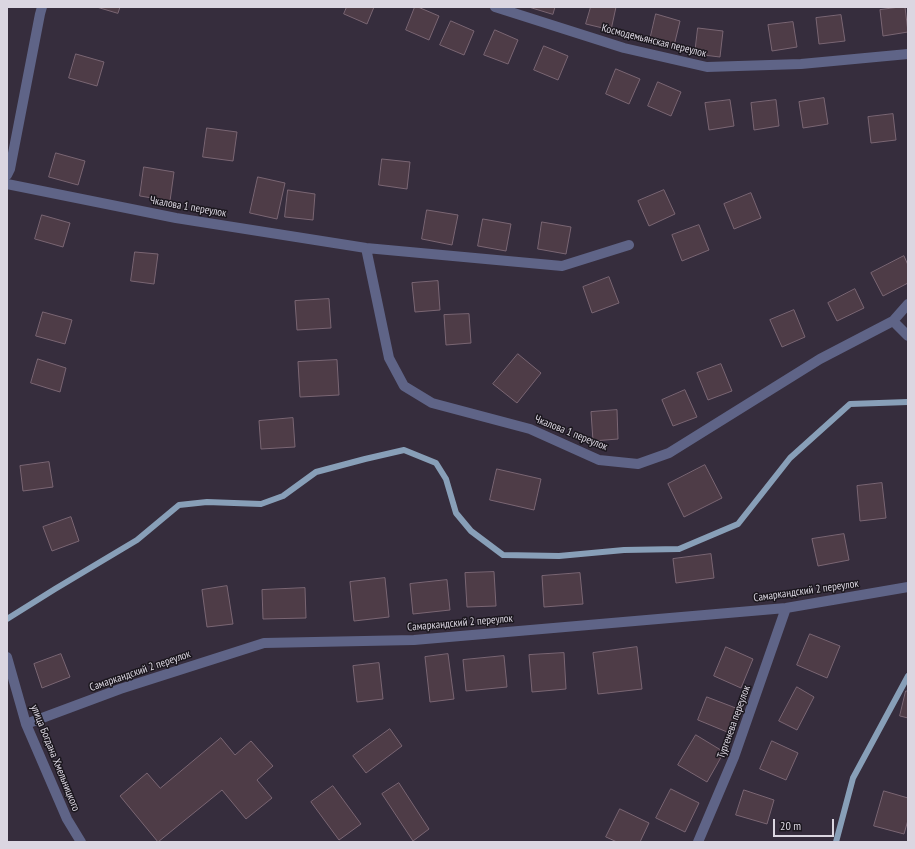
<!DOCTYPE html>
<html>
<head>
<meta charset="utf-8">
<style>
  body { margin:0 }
  #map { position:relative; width:915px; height:849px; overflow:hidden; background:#362d3d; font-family:"PT Sans Narrow",sans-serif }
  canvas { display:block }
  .frame { position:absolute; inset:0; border:8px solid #dbd6e1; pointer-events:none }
  .scale { position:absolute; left:773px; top:819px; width:61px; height:18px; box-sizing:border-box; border:2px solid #dbd6e1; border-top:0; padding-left:5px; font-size:12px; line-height:14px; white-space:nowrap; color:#dbd6e1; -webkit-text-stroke:3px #1b171e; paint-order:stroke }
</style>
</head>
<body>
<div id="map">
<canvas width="915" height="849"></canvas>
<div class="frame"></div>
<div class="scale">20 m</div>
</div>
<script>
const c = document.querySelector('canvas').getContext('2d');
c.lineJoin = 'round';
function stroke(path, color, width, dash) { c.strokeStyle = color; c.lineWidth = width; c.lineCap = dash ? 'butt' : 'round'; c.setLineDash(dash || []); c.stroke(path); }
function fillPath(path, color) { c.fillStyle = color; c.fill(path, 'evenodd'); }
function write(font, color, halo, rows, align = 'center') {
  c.font = font + ' "PT Sans Narrow",sans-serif'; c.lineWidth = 3; c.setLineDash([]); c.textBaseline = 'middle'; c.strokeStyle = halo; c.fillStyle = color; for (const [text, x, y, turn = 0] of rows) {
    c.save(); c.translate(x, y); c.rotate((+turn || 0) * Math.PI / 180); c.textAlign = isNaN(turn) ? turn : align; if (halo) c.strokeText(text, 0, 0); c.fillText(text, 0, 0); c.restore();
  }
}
stroke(new Path2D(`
  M 7,619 L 55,589 L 137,540 L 179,505 L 207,502 L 261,504 L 283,496 L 316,472 L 365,459 L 404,450 L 436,463 L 446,479 L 456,513 L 471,531 L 503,555 L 559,556 L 624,550 L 679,549 L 738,524 L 790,458 L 850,404 L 908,402
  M 836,842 L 853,778 L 908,676`), '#889fb8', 6);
const building = new Path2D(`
  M 97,7 L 120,7 L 118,13 Z
  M 347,7 L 374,7 L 367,24 L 344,14 Z
  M 415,7 L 418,7 L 439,16 L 429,40 L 406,30 Z
  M 529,7 L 555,7 L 553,14 Z
  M 591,7 L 616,7 L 611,30 L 586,24 Z
  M 900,7 L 905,7 L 908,32 L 883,36 L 880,10 Z
  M 656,14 L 680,21 L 674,46 L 650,40 Z
  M 841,15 L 845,41 L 819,44 L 816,18 Z
  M 451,21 L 474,31 L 464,55 L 440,45 Z
  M 793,22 L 797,47 L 772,51 L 768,25 Z
  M 698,28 L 723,31 L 720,57 L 695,54 Z
  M 495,30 L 518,40 L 508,64 L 484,55 Z
  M 544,46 L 568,56 L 558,80 L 534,70 Z
  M 76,54 L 104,62 L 97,86 L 69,78 Z
  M 616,69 L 640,79 L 629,104 L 606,94 Z
  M 658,82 L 681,92 L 671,116 L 648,106 Z
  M 824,98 L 828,124 L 803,128 L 799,102 Z
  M 730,100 L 734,126 L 709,130 L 705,103 Z
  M 776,100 L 779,126 L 754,130 L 751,103 Z
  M 893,114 L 896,140 L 871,143 L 868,117 Z
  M 207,128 L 237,132 L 233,161 L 203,157 Z
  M 56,153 L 85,161 L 78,185 L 49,177 Z
  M 382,159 L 410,162 L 407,189 L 379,185 Z
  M 144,167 L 174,172 L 170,201 L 140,196 Z
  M 258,177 L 285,183 L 277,219 L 250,213 Z
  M 288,190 L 315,194 L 313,220 L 285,217 Z
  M 664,190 L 675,214 L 649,226 L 638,201 Z
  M 751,193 L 761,218 L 734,229 L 724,204 Z
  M 427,210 L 458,215 L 452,245 L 422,239 Z
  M 42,215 L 70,223 L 63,247 L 35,239 Z
  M 483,219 L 511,224 L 506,251 L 478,246 Z
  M 542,222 L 571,227 L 566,254 L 538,249 Z
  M 699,225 L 709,250 L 682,261 L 672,235 Z
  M 135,252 L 158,254 L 154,284 L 131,281 Z
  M 904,256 L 908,265 L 908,283 L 883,296 L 871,273 Z
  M 609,277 L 619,303 L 592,313 L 583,287 Z
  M 438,281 L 440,310 L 415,312 L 412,283 Z
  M 855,289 L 864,308 L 837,321 L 828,303 Z
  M 329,299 L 331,328 L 297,330 L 295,301 Z
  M 794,310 L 805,337 L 782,347 L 770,320 Z
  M 43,312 L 72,320 L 65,344 L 36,336 Z
  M 469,314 L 471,343 L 446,345 L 444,315 Z
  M 518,354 L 541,373 L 517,403 L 493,384 Z
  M 38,359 L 66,368 L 60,392 L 31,383 Z
  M 337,360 L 339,395 L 300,397 L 298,362 Z
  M 721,364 L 732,391 L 708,400 L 697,373 Z
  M 685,390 L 697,417 L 673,426 L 662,400 Z
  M 617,410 L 618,439 L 593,441 L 591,412 Z
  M 293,418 L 295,447 L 261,449 L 259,421 Z
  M 49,462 L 53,487 L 23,491 L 20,466 Z
  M 705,465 L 722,498 L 684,517 L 668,484 Z
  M 497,469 L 541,479 L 534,510 L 490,500 Z
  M 882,483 L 886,518 L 860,521 L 857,486 Z
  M 71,517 L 79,541 L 52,551 L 43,527 Z
  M 844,534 L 849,560 L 818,566 L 812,539 Z
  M 711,554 L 714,578 L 676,583 L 673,559 Z
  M 494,572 L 496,606 L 467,607 L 465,573 Z
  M 580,573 L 583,604 L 544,607 L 542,576 Z
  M 385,578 L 389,617 L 354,621 L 350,582 Z
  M 447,580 L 450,610 L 413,614 L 410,584 Z
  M 227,586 L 233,624 L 207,627 L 202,590 Z
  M 305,588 L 306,618 L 263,619 L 262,590 Z
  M 810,634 L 840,646 L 827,678 L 797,665 Z
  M 637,647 L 642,689 L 598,694 L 593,653 Z
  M 726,647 L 753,659 L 741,688 L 714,676 Z
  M 564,653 L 566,689 L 532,692 L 529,655 Z
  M 61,654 L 70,677 L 42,688 L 34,664 Z
  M 448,654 L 454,699 L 430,702 L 425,657 Z
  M 504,656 L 507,687 L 466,691 L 463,660 Z
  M 379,663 L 383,699 L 357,702 L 353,666 Z
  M 797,687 L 814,697 L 797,730 L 779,721 Z
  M 906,691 L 908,691 L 908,718 L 900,716 Z
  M 707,697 L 741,710 L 732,734 L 698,720 Z
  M 390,729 L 402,746 L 366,773 L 353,756 Z
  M 696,735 L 724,752 L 707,782 L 678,765 Z
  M 221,738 L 235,755 L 251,741 L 273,766 L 257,780 L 272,798 L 246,819 L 222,790 L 158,842 L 120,796 L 147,773 L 160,788 Z
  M 772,741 L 798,753 L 786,780 L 760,769 Z
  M 399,783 L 429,829 L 413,841 L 382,794 Z
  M 333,786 L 361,824 L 339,840 L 311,802 Z
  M 671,789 L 699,803 L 685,832 L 656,818 Z
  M 744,790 L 774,800 L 767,824 L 736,815 Z
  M 884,791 L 908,798 L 908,820 L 904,834 L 874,826 Z
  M 620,809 L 649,823 L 640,842 L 617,842 L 606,837 Z`);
fillPath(building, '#4e3c47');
stroke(building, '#7a6673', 1);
stroke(new Path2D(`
  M 495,7 L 624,48 L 707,67 L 801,64 L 908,54
  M 7,175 L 10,169 L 40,14 L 42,7
  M 7,184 L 176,218 L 366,248 L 562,266 L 629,245
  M 366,248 L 389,358 L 404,386 L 432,403 L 530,429 L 599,460 L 638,464 L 669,453 L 820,359 L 893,321 L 908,304
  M 893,321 L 908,336
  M 7,657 L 26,724 L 67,819 L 81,842
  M 26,724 L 120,689 L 264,643 L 414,640 L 786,608 L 908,587
  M 698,842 L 734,757 L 786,608`), '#5f6487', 10);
write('11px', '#dbd6e1', '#1b171e', [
  ["Космодемьянская переулок",654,41,14],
  ["Чкалова 1 переулок",188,207,10],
  ["Чкалова 1 переулок",571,433,22],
  ["Самаркандский 2 переулок",806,591,-8],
  ["Самаркандский 2 переулок",460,623,-5],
  ["Самаркандский 2 переулок",140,671,-19],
  ["Тургенева переулок",734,722,-70],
  ["улица Богдана Хмельницкого",55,758,68]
]);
</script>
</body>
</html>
